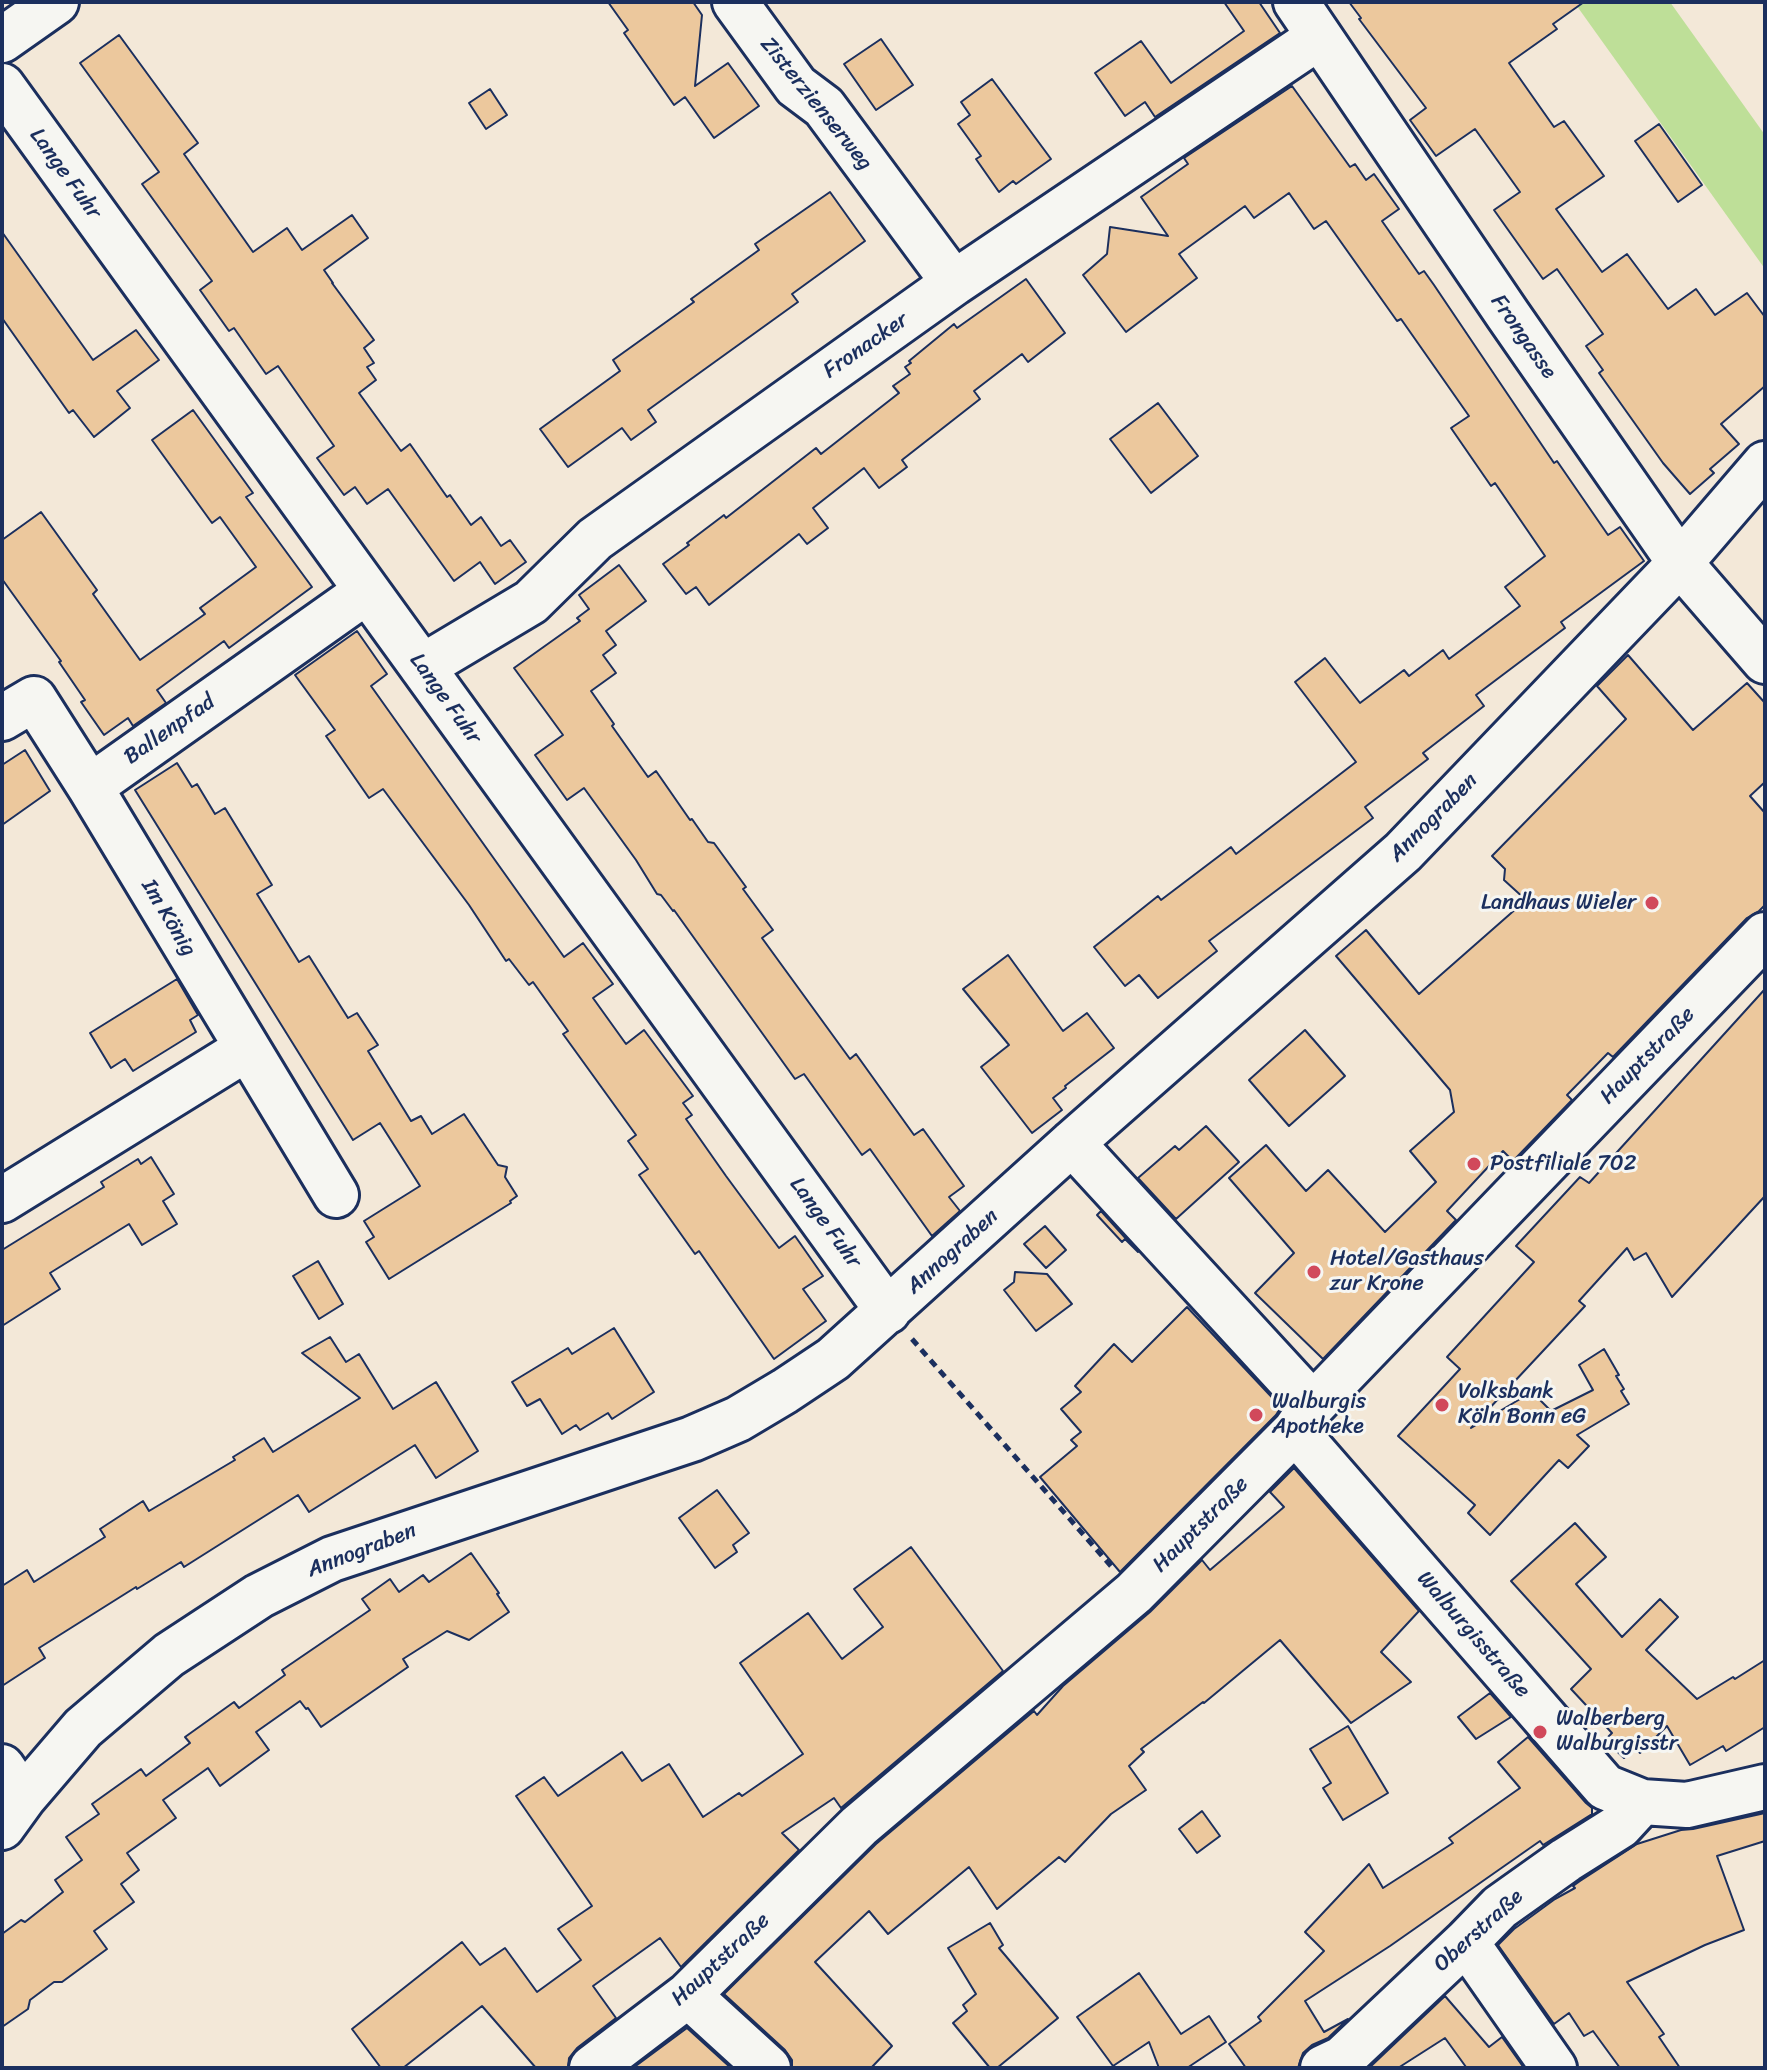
<!DOCTYPE html>
<html>
<head>
<meta charset="utf-8">
<style>
  body { margin:0 }
  #map { position:relative; width:1767px; height:2070px; overflow:hidden; background:#f3e8d8; font-family:Sriracha,sans-serif }
  canvas { display:block }
  .frame { position:absolute; inset:0; border:4px solid #1b2f5e; pointer-events:none }
</style>
</head>
<body>
<div id="map">
<canvas width="1767" height="2070"></canvas>
<div class="frame"></div>
</div>
<script>
const c = document.querySelector('canvas').getContext('2d');
c.lineJoin = 'round';
function fillPath(path, color) { c.fillStyle = color; c.fill(path, 'evenodd'); }
function stroke(path, color, width, dash) { c.strokeStyle = color; c.lineWidth = width; c.lineCap = dash ? 'butt' : 'round'; c.setLineDash(dash || []); c.stroke(path); }
function write(font, color, halo, rows, align = 'center') {
  c.font = font + ' Sriracha,sans-serif'; c.lineWidth = 6; c.setLineDash([]); c.textBaseline = 'middle'; c.strokeStyle = halo; c.fillStyle = color; for (const [text, x, y, turn = 0] of rows) {
    c.save(); c.translate(x, y); c.rotate((+turn || 0) * Math.PI / 180); c.textAlign = isNaN(turn) ? turn : align; if (halo) c.strokeText(text, 0, 0); c.fillText(text, 0, 0); c.restore();
  }
}
fillPath(new Path2D(`
  M 1574,2 L 1670,2 L 1765,135 L 1765,269 Z`), '#bedf98');
const building = new Path2D(`
  M 608,2 L 693,2 L 702,15 L 695,86 L 728,63 L 759,106 L 714,138 L 685,97 L 674,105 L 624,33 L 628,30 Z
  M 1224,2 L 1259,2 L 1280,33 L 1155,117 L 1145,102 L 1125,116 L 1095,73 L 1141,41 L 1171,83 L 1244,31 Z
  M 1349,2 L 1584,2 L 1553,24 L 1557,29 L 1509,63 L 1554,127 L 1564,121 L 1604,176 L 1556,209 L 1602,272 L 1627,254 L 1668,309 L 1696,289 L 1715,315 L 1747,293 L 1765,317 L 1765,386 L 1721,424 L 1739,444 L 1710,469 L 1714,473 L 1690,494 L 1663,463 L 1599,373 L 1603,370 L 1586,346 L 1603,334 L 1557,269 L 1543,279 L 1494,210 L 1520,192 L 1475,129 L 1436,156 L 1410,120 L 1426,108 L 1359,19 L 1361,18 Z
  M 119,35 L 198,143 L 184,154 L 253,252 L 287,228 L 302,250 L 352,215 L 368,238 L 324,270 L 333,283 L 332,283 L 374,340 L 364,348 L 374,363 L 367,367 L 376,380 L 359,393 L 401,451 L 410,444 L 447,497 L 450,495 L 471,525 L 481,517 L 501,546 L 510,540 L 526,562 L 495,584 L 480,562 L 454,581 L 388,489 L 367,504 L 355,487 L 344,495 L 317,458 L 334,446 L 278,366 L 266,374 L 234,328 L 229,331 L 200,290 L 212,281 L 142,184 L 159,172 L 80,63 Z
  M 881,39 L 913,85 L 876,110 L 844,64 Z
  M 992,79 L 1051,159 L 1016,184 L 1013,181 L 999,192 L 976,159 L 981,156 L 958,124 L 970,115 L 961,102 Z
  M 1292,86 L 1350,167 L 1355,164 L 1366,180 L 1374,174 L 1399,209 L 1382,221 L 1419,274 L 1424,271 L 1434,285 L 1554,463 L 1557,461 L 1608,535 L 1620,527 L 1644,561 L 1561,622 L 1565,628 L 1476,695 L 1484,706 L 1423,753 L 1428,759 L 1365,807 L 1373,818 L 1209,941 L 1217,951 L 1158,998 L 1139,975 L 1125,986 L 1094,947 L 1158,896 L 1161,900 L 1231,847 L 1236,854 L 1356,762 L 1295,682 L 1325,658 L 1360,703 L 1404,670 L 1409,676 L 1443,650 L 1449,659 L 1520,606 L 1505,587 L 1545,556 L 1495,483 L 1491,486 L 1451,428 L 1469,416 L 1401,319 L 1397,321 L 1326,221 L 1314,229 L 1289,193 L 1254,218 L 1245,206 L 1179,254 L 1197,278 L 1126,332 L 1083,275 L 1107,254 L 1110,227 L 1168,236 L 1141,197 L 1188,164 L 1184,158 Z
  M 490,89 L 507,115 L 486,129 L 469,103 Z
  M 1659,124 L 1702,185 L 1678,202 L 1635,141 Z
  M 830,192 L 865,241 L 792,294 L 798,302 L 648,410 L 656,422 L 631,440 L 622,428 L 568,467 L 540,429 L 620,371 L 613,360 L 694,302 L 691,299 L 759,250 L 755,244 Z
  M 2,232 L 93,360 L 136,330 L 159,360 L 117,391 L 130,408 L 94,437 L 73,410 L 69,413 L 2,318 Z
  M 1026,279 L 1065,333 L 1028,362 L 1022,354 L 974,391 L 980,399 L 902,460 L 907,467 L 879,488 L 864,468 L 813,508 L 828,528 L 807,544 L 799,534 L 709,605 L 696,587 L 686,594 L 663,564 L 689,545 L 687,543 L 724,515 L 726,518 L 816,448 L 821,454 L 899,393 L 893,386 L 910,374 L 905,367 L 911,363 L 909,361 L 954,324 L 957,328 Z
  M 1158,403 L 1198,456 L 1151,493 L 1110,439 Z
  M 193,410 L 253,493 L 246,497 L 312,587 L 229,648 L 224,641 L 157,690 L 166,703 L 133,726 L 128,718 L 104,735 L 81,702 L 85,700 L 59,662 L 61,661 L 2,579 L 2,540 L 41,512 L 97,590 L 93,594 L 140,660 L 205,614 L 200,608 L 256,567 L 220,517 L 212,523 L 152,440 Z
  M 619,565 L 646,601 L 606,631 L 616,645 L 603,655 L 616,673 L 591,691 L 614,724 L 612,726 L 648,777 L 656,771 L 690,820 L 692,819 L 708,842 L 714,843 L 746,887 L 743,889 L 773,930 L 762,938 L 850,1059 L 856,1054 L 914,1135 L 923,1129 L 964,1186 L 949,1197 L 960,1211 L 932,1236 L 870,1149 L 862,1155 L 804,1074 L 795,1079 L 674,910 L 673,911 L 661,895 L 657,894 L 636,860 L 584,788 L 567,800 L 535,755 L 563,735 L 514,668 L 580,621 L 577,618 L 589,609 L 579,595 Z
  M 357,631 L 387,674 L 371,686 L 564,957 L 583,943 L 613,984 L 593,998 L 626,1044 L 644,1030 L 693,1096 L 683,1103 L 692,1115 L 686,1119 L 726,1176 L 779,1248 L 795,1236 L 823,1276 L 803,1289 L 826,1321 L 774,1359 L 699,1251 L 695,1254 L 639,1175 L 648,1169 L 628,1141 L 636,1135 L 563,1034 L 568,1031 L 533,982 L 529,985 L 509,959 L 506,961 L 469,905 L 383,789 L 369,798 L 326,736 L 335,730 L 295,675 Z
  M 1628,655 L 1693,730 L 1747,683 L 1765,703 L 1765,782 L 1750,796 L 1765,813 L 1765,905 L 1759,911 L 1747,918 L 1613,1057 L 1608,1053 L 1567,1095 L 1572,1100 L 1513,1161 L 1503,1151 L 1447,1211 L 1456,1220 L 1323,1359 L 1255,1293 L 1294,1253 L 1229,1178 L 1266,1145 L 1306,1191 L 1328,1170 L 1385,1232 L 1436,1182 L 1410,1151 L 1454,1112 L 1450,1090 L 1336,956 L 1366,930 L 1419,994 L 1526,900 L 1504,880 L 1505,869 L 1492,856 L 1626,719 L 1597,686 Z
  M 25,750 L 50,791 L 2,825 L 2,765 Z
  M 177,763 L 192,787 L 197,784 L 215,814 L 225,808 L 272,885 L 257,894 L 299,962 L 309,956 L 348,1018 L 357,1013 L 378,1045 L 368,1051 L 411,1121 L 421,1116 L 432,1134 L 464,1114 L 498,1165 L 507,1167 L 505,1177 L 517,1196 L 510,1201 L 511,1203 L 389,1279 L 366,1242 L 374,1237 L 364,1221 L 420,1186 L 380,1123 L 353,1140 L 135,790 Z
  M 1008,955 L 1063,1031 L 1087,1013 L 1114,1048 L 1065,1086 L 1066,1088 L 1053,1098 L 1062,1110 L 1032,1133 L 981,1067 L 1009,1045 L 963,989 Z
  M 177,979 L 198,1015 L 190,1020 L 196,1032 L 133,1071 L 125,1059 L 111,1068 L 90,1033 Z
  M 1765,989 L 1765,1196 L 1672,1297 L 1646,1253 L 1634,1260 L 1627,1248 L 1579,1301 L 1585,1306 L 1471,1428 L 1532,1392 L 1551,1411 L 1593,1390 L 1579,1365 L 1604,1349 L 1619,1375 L 1616,1376 L 1624,1389 L 1621,1391 L 1629,1404 L 1577,1435 L 1589,1446 L 1568,1468 L 1559,1460 L 1490,1535 L 1468,1513 L 1475,1505 L 1398,1436 L 1460,1369 L 1447,1357 L 1534,1262 L 1516,1246 L 1580,1177 L 1589,1183 Z
  M 1305,1030 L 1345,1076 L 1289,1126 L 1249,1080 Z
  M 1206,1126 L 1239,1162 L 1176,1219 L 1138,1178 L 1175,1146 L 1179,1150 Z
  M 151,1157 L 174,1194 L 163,1201 L 177,1224 L 142,1245 L 129,1224 L 50,1273 L 60,1289 L 2,1326 L 2,1250 L 104,1187 L 101,1182 L 138,1159 L 141,1164 Z
  M 1101,1211 L 1138,1252 L 1125,1239 L 1122,1242 L 1097,1215 Z
  M 1045,1226 L 1066,1250 L 1046,1268 L 1024,1244 Z
  M 318,1261 L 343,1304 L 319,1319 L 293,1276 Z
  M 1015,1272 L 1047,1274 L 1072,1304 L 1036,1331 L 1004,1290 L 1014,1282 Z
  M 1187,1307 L 1281,1407 L 1276,1415 L 1120,1572 L 1040,1477 L 1077,1446 L 1071,1440 L 1081,1432 L 1061,1409 L 1081,1392 L 1075,1386 L 1114,1344 L 1132,1362 Z
  M 614,1328 L 654,1392 L 612,1419 L 608,1413 L 580,1430 L 576,1425 L 562,1434 L 540,1399 L 527,1406 L 512,1382 L 568,1348 L 572,1354 Z
  M 330,1337 L 346,1362 L 359,1354 L 393,1409 L 436,1382 L 478,1451 L 436,1478 L 415,1445 L 309,1512 L 298,1495 L 184,1567 L 181,1562 L 137,1589 L 136,1587 L 39,1648 L 45,1658 L 2,1686 L 2,1586 L 27,1570 L 34,1582 L 105,1537 L 100,1529 L 143,1501 L 149,1511 L 235,1460 L 233,1457 L 264,1438 L 273,1452 L 360,1398 L 302,1353 Z
  M 1294,1468 L 1419,1611 L 1381,1652 L 1411,1682 L 1351,1723 L 1280,1640 L 1204,1703 L 1203,1702 L 1141,1749 L 1144,1752 L 1129,1766 L 1146,1790 L 1111,1814 L 1065,1862 L 1059,1857 L 997,1909 L 969,1867 L 888,1934 L 869,1911 L 815,1962 L 892,2046 L 871,2068 L 792,2068 L 792,2060 L 785,2050 L 724,1994 L 876,1844 L 1034,1711 L 1037,1715 L 1063,1686 L 1150,1612 L 1202,1560 L 1210,1570 L 1284,1507 L 1270,1492 Z
  M 717,1490 L 749,1533 L 733,1545 L 737,1552 L 715,1568 L 679,1518 Z
  M 1575,1523 L 1606,1557 L 1576,1584 L 1622,1637 L 1660,1599 L 1678,1617 L 1646,1650 L 1697,1699 L 1733,1677 L 1735,1679 L 1765,1660 L 1765,1727 L 1726,1751 L 1723,1746 L 1690,1765 L 1667,1726 L 1640,1753 L 1635,1747 L 1624,1758 L 1605,1740 L 1612,1733 L 1571,1689 L 1591,1669 L 1511,1581 Z
  M 911,1547 L 1003,1671 L 841,1808 L 834,1798 L 782,1833 L 799,1850 L 681,1967 L 660,1938 L 593,1986 L 616,2018 L 577,2048 L 569,2058 L 568,2068 L 536,2068 L 482,2006 L 403,2068 L 381,2068 L 352,2029 L 462,1942 L 480,1965 L 505,1948 L 537,1992 L 581,1960 L 558,1929 L 592,1906 L 516,1796 L 544,1777 L 558,1796 L 622,1752 L 642,1781 L 669,1764 L 703,1817 L 739,1793 L 742,1796 L 803,1754 L 740,1663 L 808,1613 L 842,1659 L 883,1627 L 854,1589 Z
  M 471,1553 L 499,1593 L 497,1594 L 509,1612 L 469,1640 L 447,1631 L 403,1659 L 408,1667 L 321,1727 L 308,1708 L 306,1709 L 300,1701 L 256,1732 L 269,1750 L 220,1786 L 208,1768 L 163,1800 L 176,1818 L 127,1853 L 139,1870 L 121,1884 L 134,1902 L 94,1931 L 107,1949 L 62,1982 L 54,1982 L 30,2000 L 28,2009 L 2,2027 L 2,1934 L 21,1920 L 25,1922 L 63,1892 L 55,1880 L 82,1860 L 66,1837 L 99,1814 L 92,1804 L 141,1769 L 146,1776 L 190,1743 L 185,1737 L 234,1702 L 239,1708 L 285,1675 L 282,1670 L 370,1610 L 362,1599 L 390,1579 L 399,1592 L 423,1575 L 429,1582 Z
  M 1490,1693 L 1511,1717 L 1476,1739 L 1458,1717 Z
  M 1348,1726 L 1388,1793 L 1343,1820 L 1323,1788 L 1331,1783 L 1310,1749 Z
  M 1528,1737 L 1586,1803 L 1592,1808 L 1592,1814 L 1543,1845 L 1540,1841 L 1390,1946 L 1305,2001 L 1324,2032 L 1348,2019 L 1328,2038 L 1312,2045 L 1303,2053 L 1298,2068 L 1246,2068 L 1229,2044 L 1261,2021 L 1258,2017 L 1324,1951 L 1305,1932 L 1369,1864 L 1383,1888 L 1453,1843 L 1449,1838 L 1520,1788 L 1498,1762 Z
  M 1202,1811 L 1220,1836 L 1197,1853 L 1179,1829 Z
  M 1765,1813 L 1765,1841 L 1717,1856 L 1744,1930 L 1705,1945 L 1627,1982 L 1664,2034 L 1659,2037 L 1680,2068 L 1620,2068 L 1593,2031 L 1584,2036 L 1569,2013 L 1554,2024 L 1498,1945 L 1514,1929 L 1555,1899 L 1575,1888 L 1573,1886 L 1580,1881 L 1637,1844 L 1681,1830 L 1693,1829 Z
  M 990,1923 L 1003,1945 L 999,1948 L 1058,2018 L 997,2068 L 990,2068 L 953,2023 L 967,2011 L 963,2005 L 976,1994 L 948,1948 Z
  M 1139,1973 L 1181,2034 L 1209,2016 L 1226,2042 L 1187,2068 L 1159,2068 L 1149,2042 L 1113,2066 L 1077,2017 Z
  M 1445,1996 L 1489,2047 L 1502,2037 L 1524,2068 L 1464,2068 L 1466,2067 L 1445,2038 L 1398,2068 L 1369,2068 Z
  M 687,2028 L 731,2068 L 633,2068 Z`);
fillPath(building, '#ecc89d');
stroke(building, '#1b2f5e', 2);
const minor = new Path2D(`
  M 735,2 L 796,86 L 824,107 L 954,283
  M 1296,2 L 1508,315 L 1680,563 L 1765,661
  M 2,40 L 56,2
  M 2,86 L 888,1311
  M 422,667 L 531,602 L 595,539 L 954,283 L 1319,37
  M 2,718 L 34,699 L 90,787 L 367,591
  M 90,787 L 336,1195
  M 1072,1143 L 1313,1405
  M 2,1200 L 246,1049
  M 1295,1431 L 1605,1787 L 1642,1802 L 1687,1805 L 1765,1787
  M 2,1767 L 23,1798
  M 2,1827 L 23,1798 L 83,1728 L 169,1655 L 259,1596 L 332,1559 L 692,1439 L 738,1419 L 785,1391 L 833,1359 L 1072,1143 L 1403,852 L 1680,563 L 1765,464
  M 1466,1942 L 1554,2068
  M 688,1995 L 768,2068
  M 592,2068 L 688,1995 L 859,1826 L 1134,1593 L 1295,1431 L 1313,1405 L 1765,935
  M 1323,2068 L 1342,2059 L 1466,1942 L 1500,1907 L 1566,1860 L 1620,1826 L 1642,1802`);
stroke(minor, '#1b2f5e', 50);
stroke(new Path2D(`
  M 912,1339 L 1111,1566`), '#1b2f5e', 5, [8, 6]);
stroke(minor, '#f6f6f2', 44);
for (const [x, y, r, color] of [
  [1652,903,8,"#d1495b"],
  [1474,1164,8,"#d1495b"],
  [1314,1272,8,"#d1495b"],
  [1442,1405,8,"#d1495b"],
  [1256,1415,8,"#d1495b"],
  [1540,1732,8,"#d1495b"]
]) { const dot = new Path2D(); dot.arc(x, y, r, 0, 2 * Math.PI); c.fillStyle = color; c.fill(dot); stroke(dot, '#f6f6f2', 3); }
write('22px', '#1b2f5e', '#f6f6f2', [
  ["Zisterzienserweg",816,104,51],
  ["Lange Fuhr",65,174,54],
  ["Frongasse",1523,337,55],
  ["Fronacker",866,346,-35],
  ["Lange Fuhr",445,699,54],
  ["Ballenpfad",170,730,-35],
  ["Annograben",1434,818,-45],
  ["Im König",168,918,59],
  ["Hauptstraße",1648,1056,-46],
  ["Lange Fuhr",825,1223,54],
  ["Annograben",953,1252,-42],
  ["Hauptstraße",1201,1525,-45],
  ["Annograben",362,1551,-21],
  ["Walburgisstraße",1473,1635,49],
  ["Oberstraße",1479,1931,-42],
  ["Hauptstraße",721,1960,-43]
]);
write('22px', '#1b2f5e', '#f6f6f2', [
  ["Landhaus Wieler",1636,903,"right"],
  ["Postfiliale 702",1490,1164],
  ["Hotel/Gasthaus",1330,1259],
  ["zur Krone",1330,1284],
  ["Volksbank",1458,1392],
  ["Köln Bonn eG",1458,1417],
  ["Walburgis",1272,1402],
  ["Apotheke",1272,1427],
  ["Walberberg",1556,1719],
  ["Walburgisstr",1556,1744]
], 'left');
</script>
</body>
</html>
